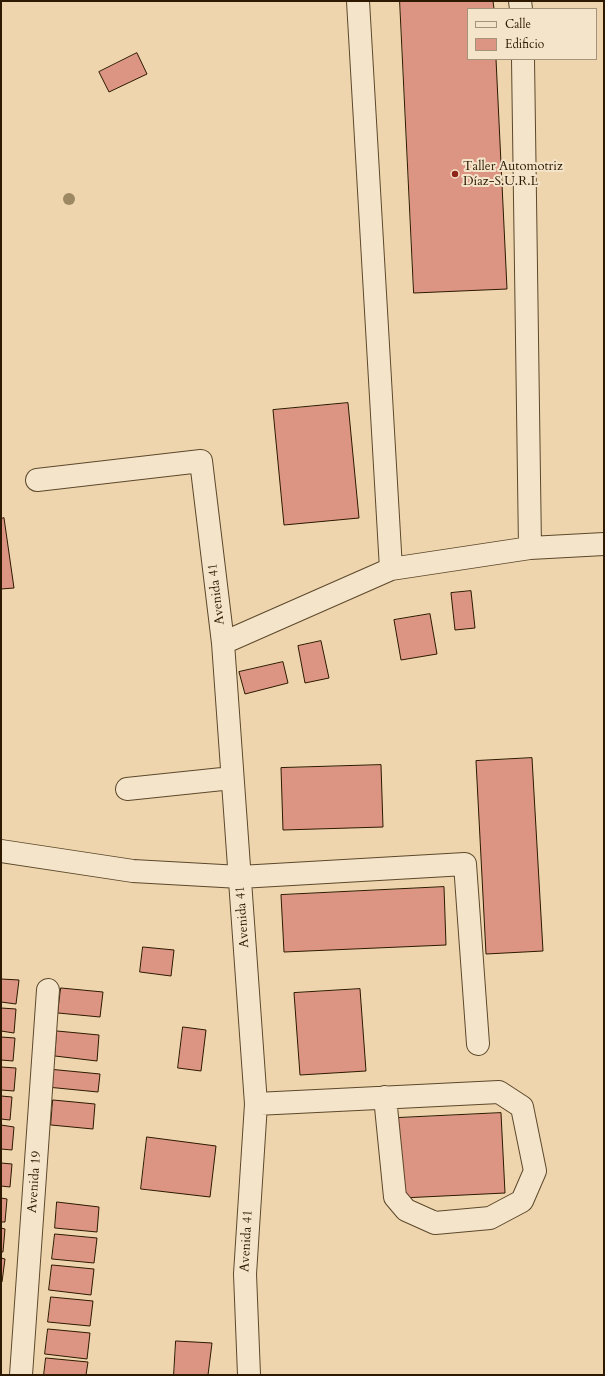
<!DOCTYPE html>
<html>
<head>
<meta charset="utf-8">
<style>
  body { margin:0 }
  #map { position:relative; width:605px; height:1376px; overflow:hidden; background:#eed5ad; font-family:Cardo,serif }
  canvas { display:block }
  .frame { position:absolute; inset:0; border:2px solid #2c1900; pointer-events:none }
  .legend { position:absolute; left:467px; top:8px; width:130px; height:52px; box-sizing:border-box; background:#f4e4ca; border:1px solid #a49379; margin:0; padding:5px 7px; list-style:none; font-size:12px; color:#2c1900 }
  .legend li { display:flex; align-items:center; gap:8px; height:20px }
  .legend b { width:20px; border:1px solid #a49379 }
</style>
</head>
<body>
<div id="map">
<canvas width="605" height="1376"></canvas>
<div class="frame"></div>
<ul class="legend">
<li><b style="height:5px;background:#f4e4ca"></b>Calle</li>
<li><b style="height:11px;background:#dc9582"></b>Edificio</li>
</ul>
</div>
<script>
const c = document.querySelector('canvas').getContext('2d');
c.lineJoin = 'round';
function fillPath(path, color) { c.fillStyle = color; c.fill(path, 'evenodd'); }
function stroke(path, color, width, dash) { c.strokeStyle = color; c.lineWidth = width; c.lineCap = dash ? 'butt' : 'round'; c.setLineDash(dash || []); c.stroke(path); }
function write(font, color, halo, rows, align = 'center') {
  c.font = font + ' Cardo,serif'; c.lineWidth = 4; c.setLineDash([]); c.textBaseline = 'middle'; c.strokeStyle = halo; c.fillStyle = color; for (const [text, x, y, turn = 0] of rows) {
    c.save(); c.translate(x, y); c.rotate((+turn || 0) * Math.PI / 180); c.textAlign = isNaN(turn) ? turn : align; if (halo) c.strokeText(text, 0, 0); c.fillText(text, 0, 0); c.restore();
  }
}
const building = new Path2D(`
  M 400,1 L 493,1 L 494,9 L 468,9 L 468,59 L 496,59 L 507,289 L 414,293 Z
  M 137,53 L 147,74 L 109,92 L 99,72 Z
  M 348,403 L 359,518 L 284,525 L 273,410 Z
  M 4,518 L 14,588 L 1,589 L 1,519 Z
  M 471,591 L 475,628 L 455,630 L 451,593 Z
  M 430,614 L 437,654 L 401,660 L 394,620 Z
  M 321,641 L 329,678 L 305,683 L 298,646 Z
  M 283,662 L 288,683 L 245,694 L 239,672 Z
  M 532,758 L 543,951 L 486,954 L 476,761 Z
  M 381,765 L 383,827 L 283,830 L 281,768 Z
  M 444,887 L 446,945 L 284,952 L 281,895 Z
  M 143,947 L 174,950 L 171,976 L 140,972 Z
  M 1,979 L 19,980 L 16,1004 L 1,1002 Z
  M 61,988 L 103,992 L 100,1017 L 58,1013 Z
  M 360,989 L 366,1071 L 300,1075 L 294,993 Z
  M 1,1008 L 16,1009 L 14,1033 L 1,1031 Z
  M 183,1027 L 206,1030 L 201,1071 L 178,1068 Z
  M 57,1031 L 99,1035 L 97,1061 L 55,1056 Z
  M 1,1037 L 15,1038 L 13,1061 L 1,1060 Z
  M 1,1067 L 16,1068 L 14,1091 L 1,1090 Z
  M 48,1069 L 100,1074 L 98,1092 L 47,1087 Z
  M 1,1096 L 12,1097 L 10,1120 L 1,1119 Z
  M 53,1100 L 95,1104 L 93,1129 L 51,1125 Z
  M 501,1113 L 505,1193 L 402,1198 L 397,1118 Z
  M 1,1125 L 14,1127 L 12,1150 L 1,1149 Z
  M 147,1137 L 216,1146 L 210,1197 L 141,1189 Z
  M 1,1163 L 12,1164 L 10,1187 L 1,1186 Z
  M 1,1198 L 7,1199 L 5,1222 L 1,1222 Z
  M 57,1202 L 99,1207 L 97,1232 L 55,1228 Z
  M 1,1228 L 5,1229 L 3,1252 L 1,1252 Z
  M 55,1234 L 97,1238 L 94,1263 L 52,1259 Z
  M 1,1258 L 5,1259 L 2,1282 L 1,1282 Z
  M 52,1265 L 94,1269 L 91,1295 L 49,1290 Z
  M 51,1297 L 93,1301 L 90,1326 L 48,1322 Z
  M 48,1329 L 90,1333 L 87,1359 L 45,1354 Z
  M 176,1341 L 212,1343 L 208,1375 L 174,1375 Z
  M 46,1358 L 88,1362 L 86,1375 L 44,1375 Z`);
fillPath(building, '#dc9582');
stroke(building, '#2c1900', 1);
const minor = new Path2D(`
  M 358,1 L 391,569
  M 520,1 L 521,9
  M 523,59 L 530,548
  M 37,480 L 201,461 L 223,643 L 256,1104 L 245,1274 L 249,1375
  M 223,643 L 391,569 L 530,548 L 604,544
  M 127,789 L 232,778
  M 1,851 L 133,871 L 240,877 L 465,864 L 478,1044
  M 256,1104 L 499,1092 L 522,1107 L 535,1171 L 522,1201 L 490,1218 L 435,1223 L 406,1210 L 395,1197 L 385,1097
  M 21,1375 L 48,990`);
stroke(minor, '#5c482b', 24);
stroke(minor, '#f4e4ca', 22);
c.fillStyle = '#9c8964';
for (const [x, y] of [
  [69,199]
]) { c.beginPath(); c.arc(x, y, 6, 0, 2 * Math.PI); c.fill(); }
for (const [x, y, r, color] of [
  [455,174,4,"#8f2418"]
]) { const dot = new Path2D(); dot.arc(x, y, r, 0, 2 * Math.PI); c.fillStyle = color; c.fill(dot); stroke(dot, '#f4e4ca', 1.5); }
write('13px', '#2c1900', '#f4e4ca', [
  ["Taller Automotriz",463,167],
  ["Díaz-S.U.R.L",463,182]
], 'left');
write('13px', '#2c1900', '#f4e4ca', [
  ["Avenida 41",217,594,-97],
  ["Avenida 41",243,917,-94],
  ["Avenida 19",35,1182,-86],
  ["Avenida 41",247,1241,-87]
]);
</script>
</body>
</html>
